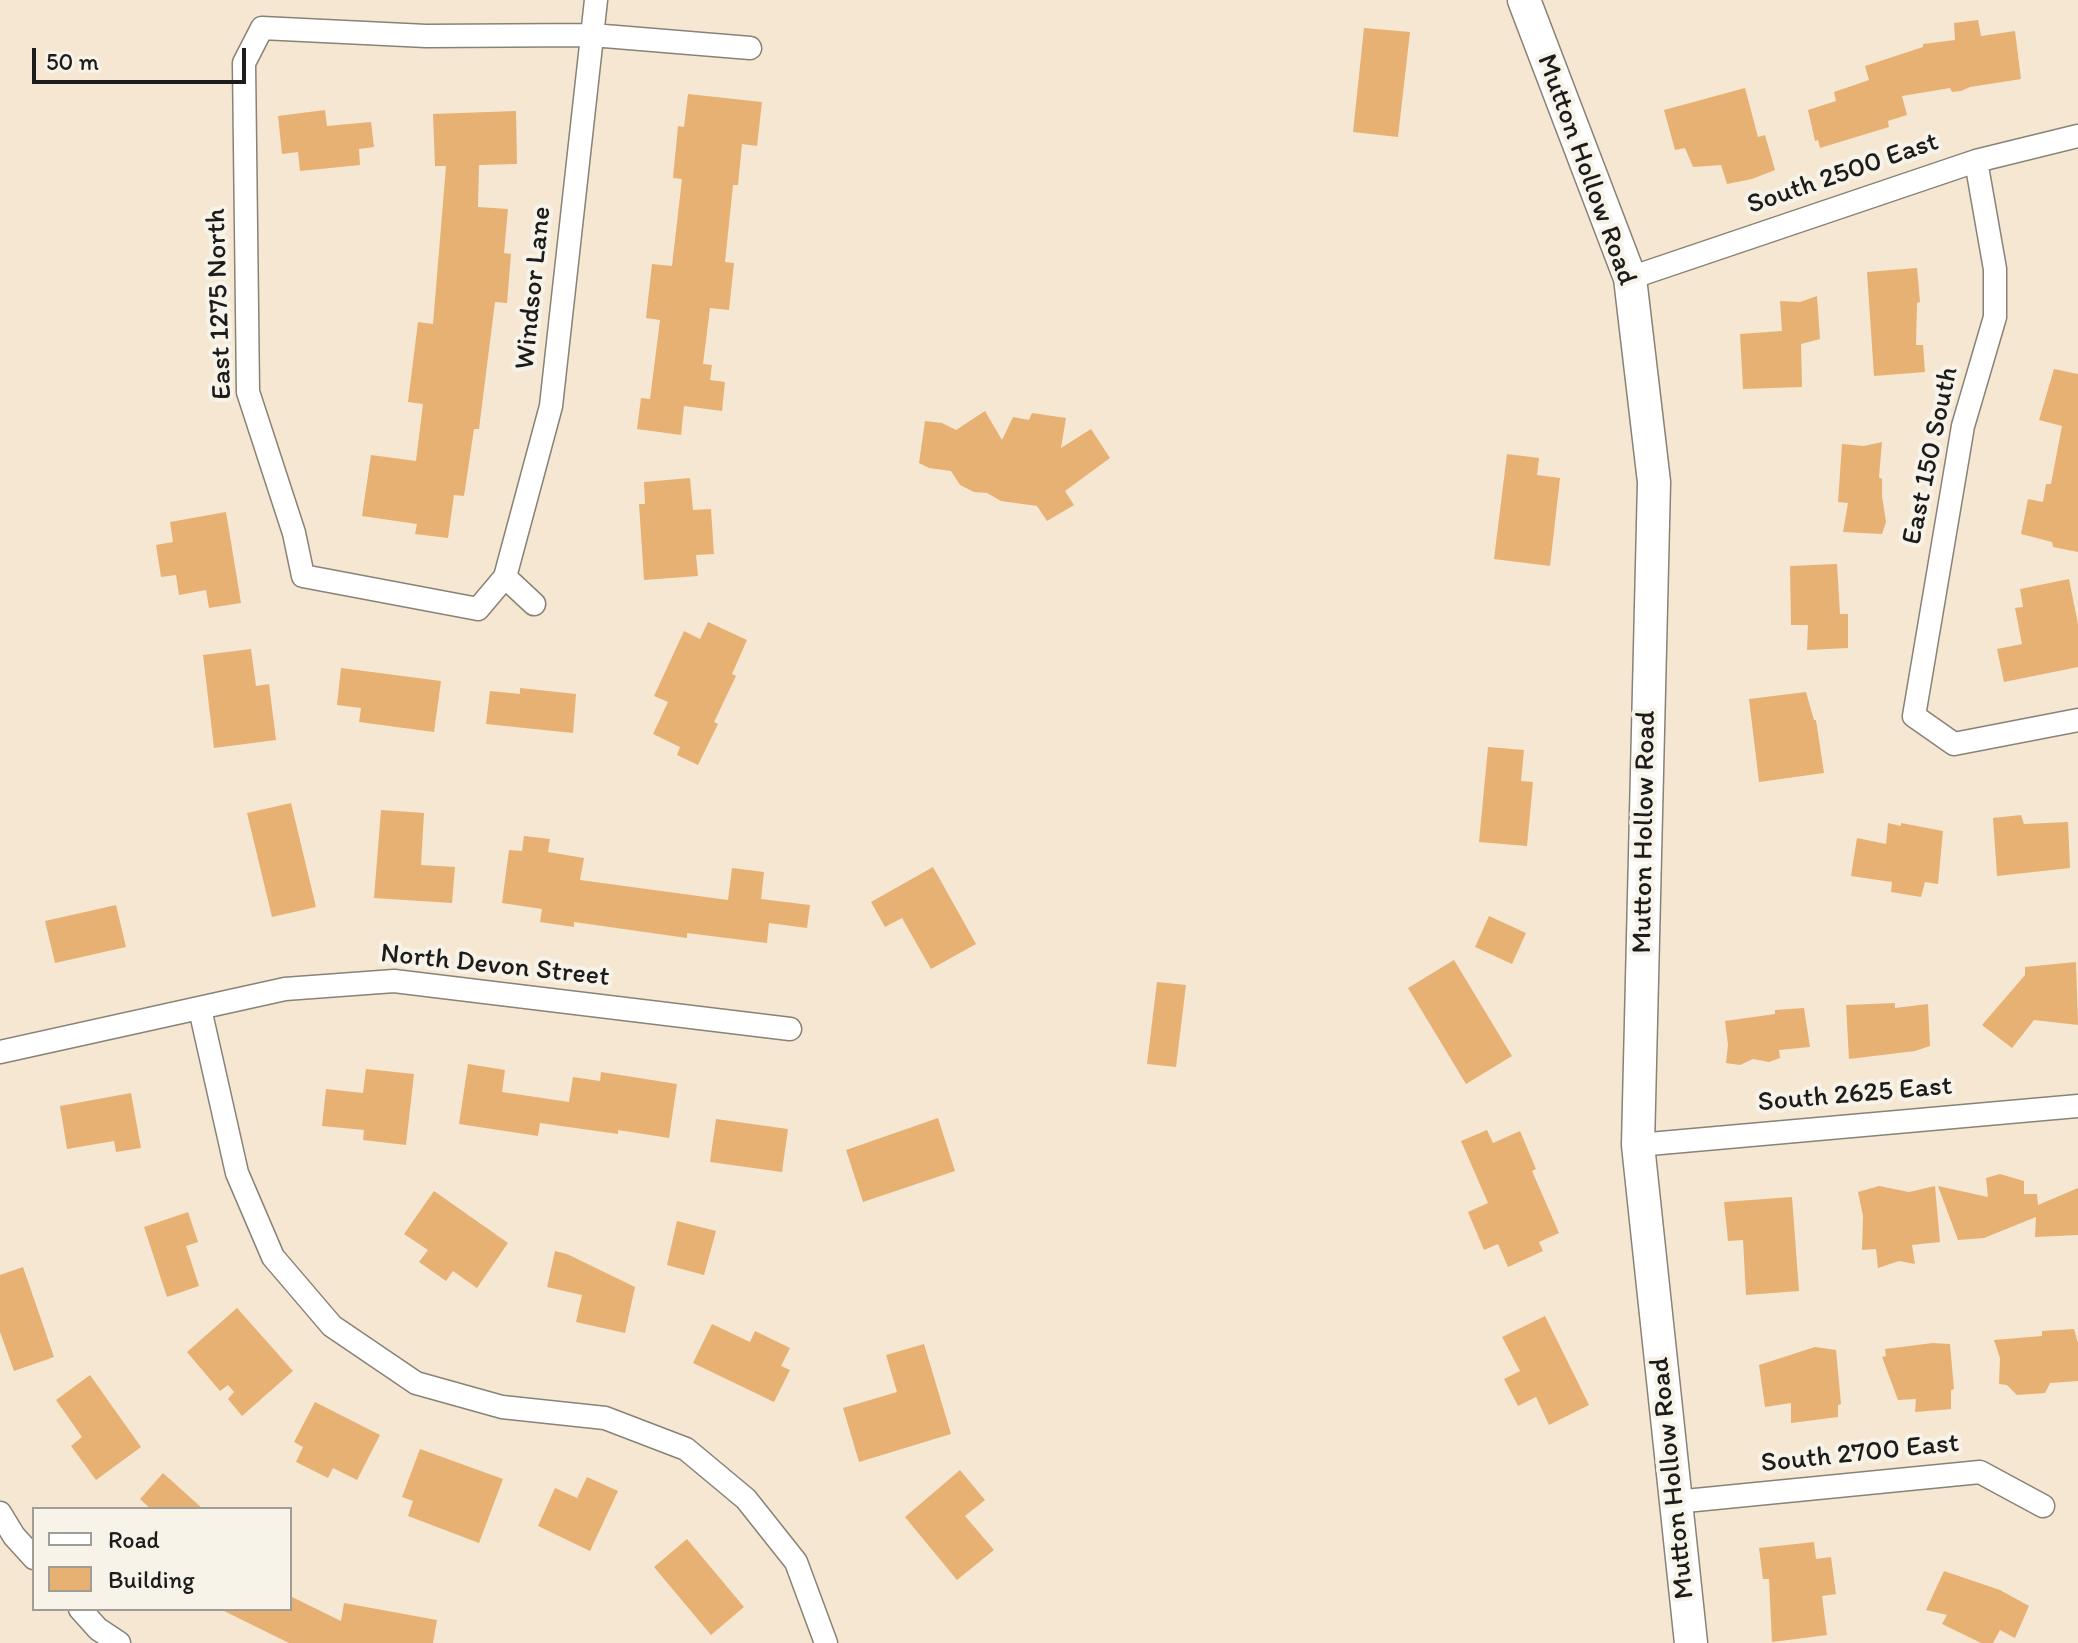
<!DOCTYPE html>
<html>
<head>
<meta charset="utf-8">
<style>
  body { margin:0 }
  #map { position:relative; width:2078px; height:1643px; overflow:hidden; background:#f5e7d2; font-family:Itim,sans-serif }
  canvas { display:block }
  .legend { position:absolute; left:32px; top:1507px; width:260px; height:104px; box-sizing:border-box; background:#f7f3e8; border:2px solid #9f9d96; margin:0; padding:10px 14px; list-style:none; font-size:24px; color:#1c1c1c }
  .legend li { display:flex; align-items:center; gap:16px; height:40px }
  .legend b { width:40px; border:2px solid #9f9d96 }
  .scale { position:absolute; left:32px; top:48px; width:214px; height:36px; box-sizing:border-box; border:4px solid #1c1c1c; border-top:0; padding-left:10px; font-size:24px; line-height:28px; white-space:nowrap; color:#1c1c1c; -webkit-text-stroke:6px #f7f3e8; paint-order:stroke }
</style>
</head>
<body>
<div id="map">
<canvas width="2078" height="1643"></canvas>
<ul class="legend">
<li><b style="height:10px;background:#fff"></b>Road</li>
<li><b style="height:22px;background:#e8b174"></b>Building</li>
</ul>
<div class="scale">50 m</div>
</div>
<script>
const c = document.querySelector('canvas').getContext('2d');
c.lineJoin = 'round';
function fillPath(path, color) { c.fillStyle = color; c.fill(path, 'evenodd'); }
function stroke(path, color, width, dash) { c.strokeStyle = color; c.lineWidth = width; c.lineCap = dash ? 'butt' : 'round'; c.setLineDash(dash || []); c.stroke(path); }
function write(font, color, halo, rows, align = 'center') {
  c.font = font + ' Itim,sans-serif'; c.lineWidth = 8; c.setLineDash([]); c.textBaseline = 'middle'; c.strokeStyle = halo; c.fillStyle = color; for (const [text, x, y, turn = 0] of rows) {
    c.save(); c.translate(x, y); c.rotate((+turn || 0) * Math.PI / 180); c.textAlign = isNaN(turn) ? turn : align; if (halo) c.strokeText(text, 0, 0); c.fillText(text, 0, 0); c.restore();
  }
}
fillPath(new Path2D(`
  M 1978,20 L 1981,36 L 2015,31 L 2021,79 L 1970,87 L 1961,91 L 1952,92 L 1950,88 L 1902,96 L 1907,115 L 1888,121 L 1889,127 L 1820,148 L 1818,140 L 1815,141 L 1808,110 L 1836,101 L 1834,92 L 1869,80 L 1865,66 L 1923,47 L 1923,44 L 1955,40 L 1954,23 Z
  M 1364,28 L 1410,32 L 1398,137 L 1353,132 Z
  M 1745,88 L 1758,137 L 1765,135 L 1775,170 L 1752,179 L 1727,184 L 1721,165 L 1693,167 L 1685,148 L 1675,150 L 1664,110 Z
  M 688,94 L 762,102 L 757,146 L 742,144 L 738,185 L 733,185 L 725,262 L 734,263 L 729,310 L 710,308 L 703,364 L 712,365 L 710,380 L 725,382 L 722,411 L 684,406 L 681,435 L 637,429 L 641,398 L 650,399 L 660,320 L 646,318 L 652,264 L 672,266 L 682,179 L 673,178 L 678,126 L 684,127 Z
  M 325,110 L 327,126 L 371,122 L 374,147 L 359,149 L 360,165 L 300,171 L 298,152 L 282,154 L 278,116 Z
  M 516,111 L 517,164 L 479,165 L 478,207 L 508,209 L 504,253 L 511,254 L 507,303 L 495,302 L 479,429 L 474,429 L 464,496 L 454,495 L 448,538 L 415,534 L 417,524 L 362,516 L 371,455 L 416,461 L 423,404 L 408,402 L 418,322 L 433,324 L 446,166 L 435,166 L 433,114 Z
  M 1917,268 L 1920,302 L 1917,303 L 1916,345 L 1923,345 L 1925,372 L 1874,376 L 1867,272 Z
  M 1817,296 L 1820,339 L 1801,344 L 1802,387 L 1743,389 L 1740,334 L 1782,331 L 1780,301 L 1800,302 Z
  M 2054,369 L 2078,374 L 2078,552 L 2053,547 L 2052,542 L 2021,534 L 2028,499 L 2043,502 L 2046,484 L 2051,484 L 2062,426 L 2039,420 Z
  M 985,411 L 1002,440 L 1013,417 L 1029,420 L 1032,413 L 1066,418 L 1061,448 L 1091,429 L 1110,458 L 1065,491 L 1074,505 L 1047,521 L 1037,506 L 1001,501 L 987,493 L 974,492 L 960,485 L 951,471 L 929,468 L 919,463 L 925,421 L 942,423 L 956,430 Z
  M 1882,442 L 1879,477 L 1882,479 L 1882,496 L 1886,522 L 1882,534 L 1843,532 L 1848,503 L 1838,502 L 1842,444 L 1864,446 Z
  M 1507,454 L 1539,458 L 1537,475 L 1560,478 L 1550,566 L 1494,559 Z
  M 690,478 L 693,510 L 711,509 L 714,554 L 696,555 L 698,576 L 644,580 L 639,504 L 645,504 L 644,482 Z
  M 226,512 L 241,603 L 209,608 L 206,590 L 179,595 L 176,575 L 161,577 L 156,545 L 173,542 L 170,522 Z
  M 1837,564 L 1840,614 L 1848,614 L 1848,648 L 1807,650 L 1808,625 L 1791,625 L 1790,566 Z
  M 2069,579 L 2078,624 L 2078,667 L 2004,682 L 1997,649 L 2022,644 L 2015,608 L 2023,607 L 2020,589 Z
  M 708,622 L 747,640 L 732,674 L 736,676 L 714,722 L 718,724 L 698,765 L 677,755 L 680,747 L 653,734 L 668,702 L 654,696 L 684,631 L 700,639 Z
  M 251,649 L 256,686 L 269,684 L 276,740 L 214,748 L 203,655 Z
  M 341,668 L 441,681 L 434,732 L 359,722 L 361,708 L 337,705 Z
  M 520,688 L 576,694 L 573,733 L 486,724 L 490,691 L 520,694 Z
  M 1806,692 L 1814,720 L 1816,720 L 1824,773 L 1759,782 L 1749,699 Z
  M 1488,747 L 1524,750 L 1521,781 L 1533,782 L 1527,846 L 1479,842 Z
  M 291,803 L 316,907 L 272,917 L 247,813 Z
  M 381,810 L 424,813 L 421,865 L 455,867 L 452,903 L 374,898 Z
  M 2021,815 L 2024,824 L 2068,822 L 2070,868 L 1997,876 L 1993,818 Z
  M 1888,823 L 1901,826 L 1901,823 L 1943,831 L 1938,884 L 1925,882 L 1921,897 L 1891,892 L 1892,882 L 1851,876 L 1857,838 L 1886,844 Z
  M 524,836 L 550,839 L 548,852 L 584,858 L 580,880 L 728,900 L 732,868 L 764,872 L 761,899 L 810,905 L 807,928 L 769,923 L 767,943 L 687,933 L 687,938 L 574,922 L 574,927 L 540,922 L 542,909 L 502,903 L 509,850 L 522,851 Z
  M 933,867 L 976,944 L 931,969 L 902,918 L 885,927 L 871,902 Z
  M 116,905 L 126,947 L 55,963 L 45,921 Z
  M 1489,916 L 1526,933 L 1512,964 L 1475,947 Z
  M 1454,960 L 1512,1056 L 1466,1084 L 1408,988 Z
  M 2076,962 L 2078,1025 L 2034,1020 L 2012,1048 L 1982,1025 L 2025,975 L 2025,967 Z
  M 1157,982 L 1186,985 L 1176,1067 L 1147,1064 Z
  M 1895,1003 L 1895,1008 L 1928,1004 L 1930,1046 L 1915,1051 L 1849,1059 L 1846,1005 Z
  M 1804,1008 L 1810,1047 L 1779,1050 L 1780,1058 L 1769,1062 L 1753,1059 L 1740,1065 L 1726,1063 L 1728,1045 L 1725,1021 L 1775,1014 L 1775,1010 Z
  M 468,1064 L 505,1070 L 502,1092 L 569,1102 L 573,1077 L 600,1081 L 601,1072 L 677,1084 L 669,1138 L 618,1130 L 618,1134 L 540,1123 L 538,1136 L 459,1124 Z
  M 366,1069 L 414,1074 L 406,1145 L 363,1140 L 364,1130 L 322,1126 L 326,1089 L 363,1093 Z
  M 131,1093 L 141,1148 L 116,1152 L 114,1141 L 67,1149 L 60,1106 Z
  M 938,1118 L 955,1171 L 863,1202 L 846,1150 Z
  M 716,1119 L 788,1129 L 782,1172 L 710,1162 Z
  M 1487,1130 L 1493,1143 L 1520,1131 L 1536,1169 L 1532,1171 L 1559,1233 L 1539,1242 L 1543,1251 L 1508,1267 L 1498,1244 L 1484,1250 L 1468,1212 L 1488,1203 L 1461,1141 Z
  M 2000,1174 L 2024,1181 L 2024,1194 L 2037,1194 L 2038,1205 L 2078,1188 L 2078,1235 L 2035,1237 L 2036,1217 L 1984,1238 L 1958,1240 L 1938,1186 L 1988,1197 L 1986,1178 Z
  M 1879,1186 L 1909,1192 L 1935,1186 L 1940,1242 L 1912,1245 L 1915,1264 L 1899,1261 L 1878,1268 L 1876,1249 L 1862,1250 L 1863,1216 L 1858,1192 Z
  M 434,1191 L 508,1243 L 477,1288 L 453,1271 L 446,1281 L 419,1262 L 428,1250 L 404,1234 Z
  M 1792,1197 L 1799,1291 L 1746,1295 L 1743,1240 L 1728,1241 L 1724,1202 Z
  M 188,1212 L 198,1242 L 186,1246 L 199,1286 L 167,1297 L 144,1227 Z
  M 677,1221 L 716,1231 L 704,1275 L 667,1265 Z
  M 555,1251 L 567,1254 L 635,1287 L 625,1333 L 576,1322 L 582,1295 L 547,1287 Z
  M 23,1267 L 54,1357 L 14,1371 L 0,1332 L 0,1275 Z
  M 237,1308 L 293,1371 L 242,1416 L 228,1399 L 234,1392 L 228,1385 L 220,1391 L 187,1352 Z
  M 1545,1316 L 1589,1405 L 1549,1425 L 1536,1397 L 1518,1406 L 1504,1379 L 1520,1371 L 1502,1337 Z
  M 712,1324 L 750,1342 L 755,1331 L 790,1348 L 781,1366 L 790,1370 L 774,1402 L 693,1363 Z
  M 2074,1329 L 2078,1343 L 2078,1381 L 2050,1383 L 2045,1393 L 2017,1395 L 2007,1385 L 1999,1384 L 2000,1358 L 1994,1340 L 2042,1336 L 2042,1331 Z
  M 1933,1343 L 1950,1344 L 1954,1389 L 1951,1390 L 1951,1409 L 1915,1412 L 1916,1399 L 1898,1400 L 1882,1357 L 1886,1356 L 1885,1349 Z
  M 924,1344 L 951,1434 L 859,1462 L 843,1408 L 897,1392 L 886,1355 Z
  M 1815,1347 L 1836,1350 L 1841,1404 L 1838,1405 L 1838,1417 L 1791,1423 L 1791,1403 L 1765,1407 L 1759,1365 Z
  M 90,1375 L 141,1447 L 96,1480 L 71,1446 L 82,1437 L 56,1400 Z
  M 315,1402 L 380,1435 L 357,1480 L 333,1468 L 328,1478 L 296,1462 L 303,1447 L 294,1442 Z
  M 420,1449 L 503,1479 L 479,1543 L 408,1516 L 413,1501 L 402,1497 Z
  M 960,1470 L 985,1500 L 965,1516 L 994,1550 L 957,1580 L 905,1517 Z
  M 163,1473 L 203,1509 L 151,1509 L 140,1499 Z
  M 587,1477 L 618,1491 L 590,1551 L 538,1526 L 555,1488 L 577,1498 Z
  M 687,1539 L 744,1607 L 711,1635 L 654,1567 Z
  M 1814,1542 L 1816,1559 L 1831,1557 L 1836,1594 L 1822,1596 L 1827,1635 L 1772,1642 L 1769,1579 L 1763,1579 L 1759,1548 Z
  M 1944,1571 L 2000,1590 L 2029,1606 L 2015,1638 L 2000,1630 L 1993,1643 L 1981,1643 L 1942,1624 L 1947,1615 L 1926,1610 Z
  M 290,1596 L 341,1621 L 344,1603 L 437,1620 L 433,1643 L 289,1643 L 220,1609 L 290,1609 Z`), '#e8b174');
const street = new Path2D(`
  M 1976,161 L 1995,269 L 1995,317 L 1963,426 L 1914,716 L 1954,744 L 2078,720
  M 1630,278 L 1976,161 L 2078,136
  M 505,577 L 551,406 L 596,0
  M 534,604 L 505,577 L 478,609 L 303,576 L 294,533 L 248,392 L 244,63 L 262,28 L 426,36 L 592,35 L 750,48
  M 200,1009 L 237,1173 L 273,1257 L 332,1326 L 416,1383 L 502,1407 L 605,1418 L 686,1449 L 746,1499 L 796,1562 L 826,1643
  M 0,1052 L 285,989 L 394,981 L 790,1029
  M 1638,1145 L 2078,1106
  M 1675,1502 L 1980,1472 L 2043,1506
  M 0,1513 L 14,1536 L 34,1558
  M 80,1609 L 98,1629 L 119,1643`);
const secondary = new Path2D(`
  M 1524,0 L 1630,278 L 1654,482 L 1638,1145 L 1691,1643`);
stroke(street, '#888277', 25);
stroke(secondary, '#888277', 35);
stroke(street, '#fff', 22);
stroke(secondary, '#fff', 32);
write('28px', '#1c1c1c', '#f7f3e8', [
  ["Mutton Hollow Road",1586,170,70],
  ["South 2500 East",1843,174,-19],
  ["Windsor Lane",534,288,-84],
  ["East 1275 North",220,304,-92],
  ["East 150 South",1931,456,-78],
  ["Mutton Hollow Road",1645,832,-89],
  ["North Devon Street",495,966,6],
  ["South 2625 East",1855,1095,-5],
  ["South 2700 East",1860,1454,-6],
  ["Mutton Hollow Road",1673,1478,-96]
]);
</script>
</body>
</html>
